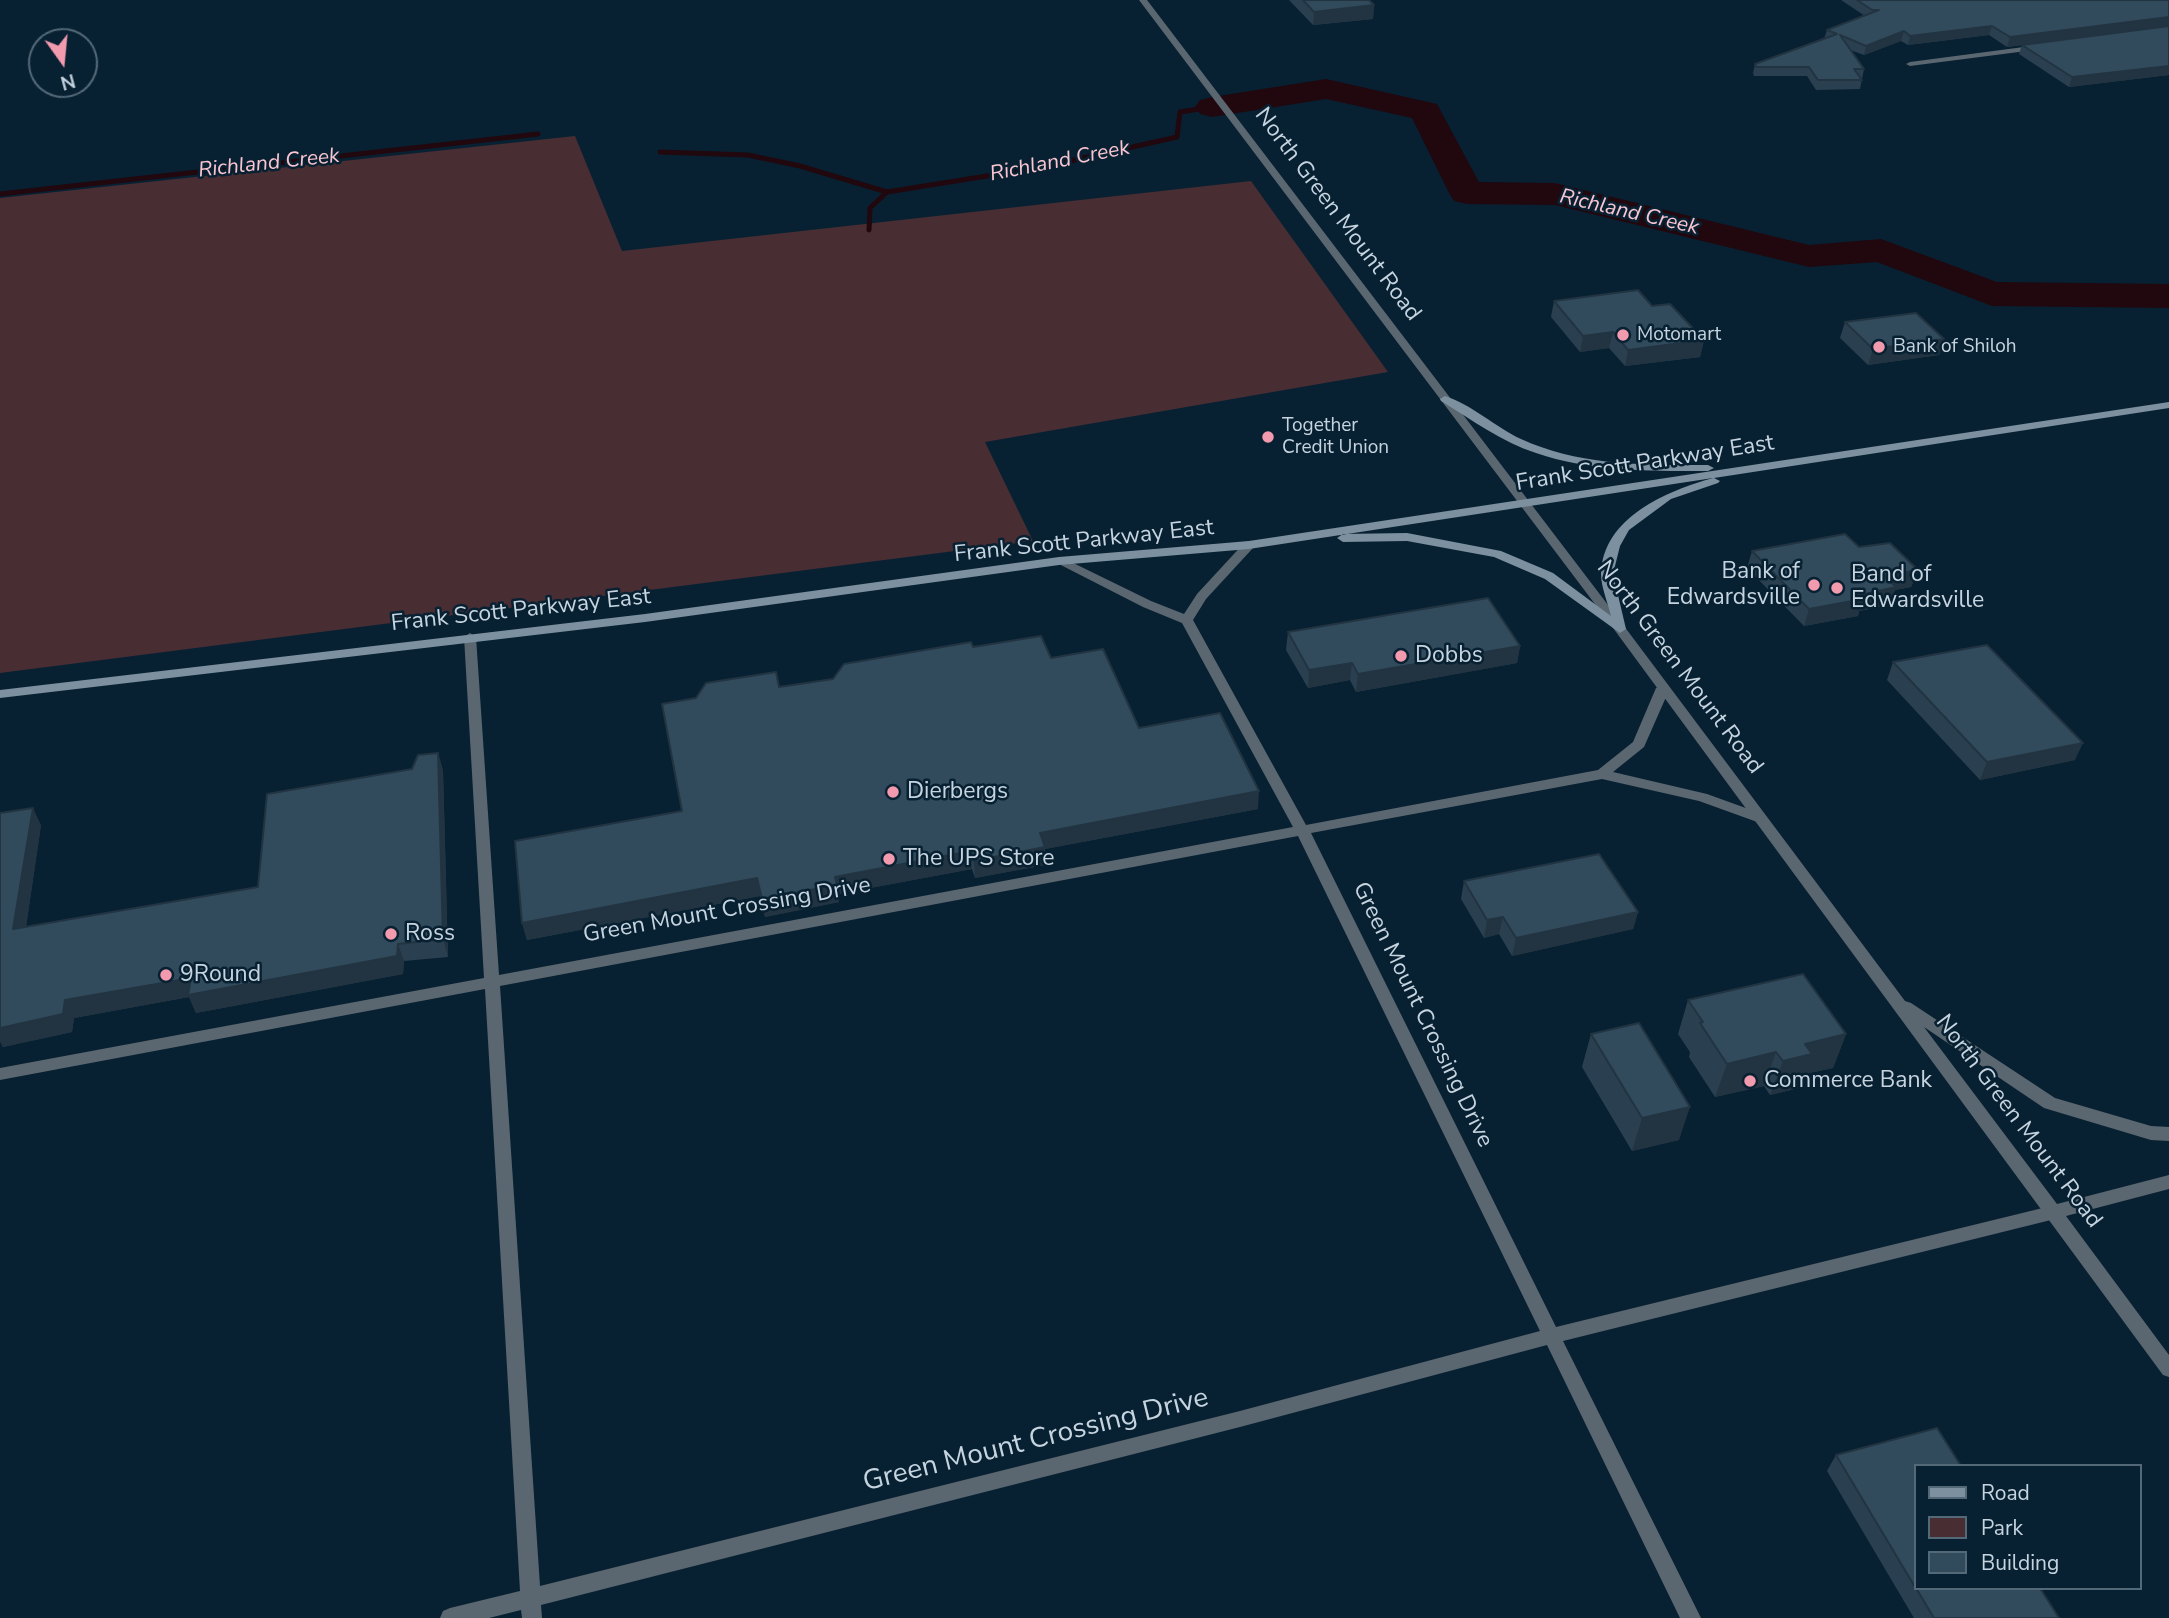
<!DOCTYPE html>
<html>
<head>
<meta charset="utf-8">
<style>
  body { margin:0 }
  #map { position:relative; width:2169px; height:1618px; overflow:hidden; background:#082132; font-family:"Nunito Sans",sans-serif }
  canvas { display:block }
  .legend { position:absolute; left:1914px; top:1464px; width:228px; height:126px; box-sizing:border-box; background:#082132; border:2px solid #546978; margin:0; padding:9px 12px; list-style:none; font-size:21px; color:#c6d4e0 }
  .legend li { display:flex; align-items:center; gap:14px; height:35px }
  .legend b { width:35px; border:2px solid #546978 }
  .north { position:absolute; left:28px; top:28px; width:70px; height:70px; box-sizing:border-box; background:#082132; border:2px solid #546978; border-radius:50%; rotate:165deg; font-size:19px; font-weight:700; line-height:28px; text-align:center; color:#c6d4e0 }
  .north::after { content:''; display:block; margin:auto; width:24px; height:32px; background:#f29aae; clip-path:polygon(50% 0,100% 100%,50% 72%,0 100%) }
</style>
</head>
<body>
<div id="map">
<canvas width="2169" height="1618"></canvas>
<ul class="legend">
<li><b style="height:9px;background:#7c909f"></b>Road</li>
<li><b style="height:19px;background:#482d33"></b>Park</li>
<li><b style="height:19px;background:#314b5d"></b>Building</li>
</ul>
<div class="north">N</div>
</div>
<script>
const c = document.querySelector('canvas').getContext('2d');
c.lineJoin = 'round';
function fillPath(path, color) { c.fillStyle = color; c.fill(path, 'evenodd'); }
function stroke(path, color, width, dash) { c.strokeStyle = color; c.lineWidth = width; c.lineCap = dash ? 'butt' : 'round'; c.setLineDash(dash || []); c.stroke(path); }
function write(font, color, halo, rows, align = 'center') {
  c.font = font + ' "Nunito Sans",sans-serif'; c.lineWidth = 5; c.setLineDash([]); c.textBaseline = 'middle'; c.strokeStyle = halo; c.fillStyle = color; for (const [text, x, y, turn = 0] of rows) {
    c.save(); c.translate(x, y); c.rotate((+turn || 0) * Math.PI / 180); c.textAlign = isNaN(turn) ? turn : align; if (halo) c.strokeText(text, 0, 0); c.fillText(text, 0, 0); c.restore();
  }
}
fillPath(new Path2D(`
  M 575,136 L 622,251 L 1251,181 L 1388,372 L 985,442 L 1033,541 L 0,673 L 0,198 Z`), '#482d33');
stroke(new Path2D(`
  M 660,152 L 748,155 L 800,166 L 887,192 L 1043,167 L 1177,137 L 1180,112 L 1212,107
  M 0,194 L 538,134
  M 869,230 L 870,208 L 887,192`), '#21070e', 5);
fillPath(new Path2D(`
  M 1326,79 L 1437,104 L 1479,182 L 1555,183 L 1809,245 L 1881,239 L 1997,282 L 2169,284 L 2169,308 L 1992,306 L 1877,262 L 1809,267 L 1555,205 L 1467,204 L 1454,201 L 1449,193 L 1412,118 L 1326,99 L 1212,117 L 1200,114 L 1195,107 L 1200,100 L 1212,97 Z`), '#21070e');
fillPath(new Path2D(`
  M 2039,45 L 2042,45 L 2042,49 L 1910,66 L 1906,64 L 1910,62 Z
  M 1249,541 L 1255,545 L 1253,548 L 1206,599 L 1193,620 L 1306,825 L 1598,770 L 1633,742 L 1656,688 L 1663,684 L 1670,688 L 1644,747 L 1613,772 L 1707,794 L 1765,815 L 1767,818 L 1760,823 L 1699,801 L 1602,779 L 1311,833 L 1556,1327 L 2055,1205 L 2061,1207 L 2064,1212 L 2061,1217 L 2055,1219 L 1563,1341 L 1701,1618 L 1680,1618 L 1547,1345 L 1240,1427 L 541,1605 L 542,1618 L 522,1618 L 521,1610 L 489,1618 L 440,1618 L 443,1611 L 450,1608 L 520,1591 L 485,989 L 0,1080 L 0,1068 L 484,978 L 464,637 L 470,633 L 476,637 L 499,975 L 1293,827 L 1182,623 L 1143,607 L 1053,561 L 1055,558 L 1063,558 L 1151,601 L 1184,614 L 1197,594 L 1245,542 ZM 1298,836 L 1540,1331 L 1240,1411 L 540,1586 L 500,986 Z`), '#5b6770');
fillPath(new Path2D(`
  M 1139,0 L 1147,0 L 1624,626 L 1905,1001 L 1911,1003 L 2055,1098 L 2151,1126 L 2169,1127 L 2169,1141 L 2151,1140 L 2044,1108 L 1924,1027 L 2057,1204 L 2169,1175 L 2169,1189 L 2066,1216 L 2169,1355 L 2169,1377 L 2163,1375 L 1616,632 Z`), '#5b6770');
fillPath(new Path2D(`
  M 1445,396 C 1471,404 1495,427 1521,439 C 1580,466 1644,465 1708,465 L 1714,468 L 1708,471 C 1650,471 1591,472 1536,453 C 1502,442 1472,420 1441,401 L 1440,399 Z
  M 2169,402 L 2169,408 L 1714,478 L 1720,481 L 1718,483 L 1671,499 L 1629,530 L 1620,546 L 1613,574 L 1626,629 L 1620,633 L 1545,579 L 1494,557 L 1407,541 L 1343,542 L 1337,538 L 1343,534 L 1407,533 L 1501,551 L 1553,573 L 1611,616 C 1608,603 1601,587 1601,574 C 1603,517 1667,491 1713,478 L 1249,549 L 1059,565 L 645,622 L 0,698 L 0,690 L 645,614 L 1059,557 L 1249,541 Z`), '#7c909f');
fillPath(new Path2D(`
  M 1289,0 L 1369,0 L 1374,5 L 1373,19 L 1313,25 Z
  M 1841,0 L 2169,0 L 2169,75 L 2069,87 L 2019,54 L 2022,45 L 2067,39 L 2007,47 L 1989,35 L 1908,45 L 1901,41 L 1864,55 L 1850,50 L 1864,69 L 1860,89 L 1816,90 L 1807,76 L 1754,76 L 1753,73 L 1755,64 L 1824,39 L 1827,30 L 1865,16 Z
  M 1554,301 L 1652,306 L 1704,340 L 1700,357 L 1625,366 L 1609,348 L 1580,352 L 1551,317 Z
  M 1845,322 L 1944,339 L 1939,355 L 1868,365 L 1840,338 Z
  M 1859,547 L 1918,570 L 1911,587 L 1895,590 L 1890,605 L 1859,611 L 1858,616 L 1804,626 L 1747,568 L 1752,551 Z
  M 1288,632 L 1520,646 L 1517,663 L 1356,692 L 1350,680 L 1308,688 L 1286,650 Z
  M 973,647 L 1051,658 L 1139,728 L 1258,809 L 1045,849 L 1045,865 L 975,878 L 972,869 L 838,894 L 839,902 L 765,917 L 760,896 L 527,940 L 522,923 L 682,811 L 779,687 L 833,679 Z
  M 1893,662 L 2075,760 L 1980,780 L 1887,680 Z
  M 438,753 L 443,771 L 448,957 L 404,961 L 403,974 L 196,1013 L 189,997 L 74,1018 L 72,1032 L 3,1047 L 0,1041 L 0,813 L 41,825 L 26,927 L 258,887 L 412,769 Z
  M 1464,881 L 1638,912 L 1633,929 L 1512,956 L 1499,934 L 1484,938 L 1461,899 Z
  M 1688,1000 L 1846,1034 L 1833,1068 L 1805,1074 L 1799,1088 L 1770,1095 L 1764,1086 L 1715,1097 L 1689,1057 L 1690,1052 L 1678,1034 Z
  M 1591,1034 L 1679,1140 L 1632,1151 L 1582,1067 Z
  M 1836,1455 L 2059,1618 L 1914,1618 L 1827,1471 Z`), '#2a4050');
fillPath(new Path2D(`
  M 1374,5 L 1373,19 L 1313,25 L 1314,12 Z
  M 2169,17 L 2169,26 L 2007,47 L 2010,37 Z
  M 1992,26 L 1989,35 L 1908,45 L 1910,36 Z
  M 1904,31 L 1901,41 L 1864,55 L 1866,46 Z
  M 2169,66 L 2169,75 L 2069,87 L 2072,77 Z
  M 1613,332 L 1609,348 L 1580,352 L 1583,336 Z
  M 1944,339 L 1939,355 L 1868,365 L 1873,349 Z
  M 1704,340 L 1700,357 L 1625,366 L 1628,350 Z
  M 1918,570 L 1911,587 L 1895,590 L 1890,605 L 1859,611 L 1858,616 L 1804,626 L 1809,609 L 1860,595 L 1884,576 Z
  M 1520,646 L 1517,663 L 1356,692 L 1358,674 Z
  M 1352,663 L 1350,680 L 1308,688 L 1309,670 Z
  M 2083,743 L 2075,760 L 1980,780 L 1987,762 Z
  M 438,753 L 443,771 L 448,957 L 443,939 Z
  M 1259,791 L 1258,809 L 1045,849 L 1045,865 L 975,878 L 974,861 L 1040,833 Z
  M 33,808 L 41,825 L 23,947 L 13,929 Z
  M 971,851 L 972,869 L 838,894 L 839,902 L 765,917 L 762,899 L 835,877 Z
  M 757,878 L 760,896 L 527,940 L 522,923 Z
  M 1638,912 L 1633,929 L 1512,956 L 1516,938 Z
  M 1503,917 L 1499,934 L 1484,938 L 1487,920 Z
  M 398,944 L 404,961 L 403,974 L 196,1013 L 189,997 L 74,1018 L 72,1032 L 3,1047 L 0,1041 L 0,1028 L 65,1000 L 191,978 Z
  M 1846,1034 L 1833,1068 L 1805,1074 L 1799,1088 L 1770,1095 L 1783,1061 L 1805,1044 Z
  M 1776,1052 L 1764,1086 L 1715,1097 L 1727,1064 Z
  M 1690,1107 L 1679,1140 L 1632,1151 L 1642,1118 Z`), '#223441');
const building = new Path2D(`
  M 1303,0 L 1369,0 L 1374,5 L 1314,12 Z
  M 1857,0 L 2169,0 L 2169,17 L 2010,37 L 1992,26 L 1910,36 L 1904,31 L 1866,46 L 1840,35 L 1864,69 L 1854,69 L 1862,80 L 1818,80 L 1809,67 L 1756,67 L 1755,64 L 1837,34 L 1827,30 L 1879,10 L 1872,10 Z
  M 2169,26 L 2169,66 L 2072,77 L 2022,45 Z
  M 1638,290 L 1652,306 L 1670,304 L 1704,340 L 1628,350 L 1613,332 L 1583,336 L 1554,301 Z
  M 1916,313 L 1944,339 L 1873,349 L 1845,322 Z
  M 1845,534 L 1859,547 L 1890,543 L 1918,570 L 1884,576 L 1896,587 L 1860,595 L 1863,599 L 1809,609 L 1752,551 Z
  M 1488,598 L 1520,646 L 1358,674 L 1352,663 L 1309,670 L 1288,632 Z
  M 1041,636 L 1051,658 L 1103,649 L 1139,728 L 1220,713 L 1259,791 L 1040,833 L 1045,847 L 974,861 L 971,851 L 835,877 L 837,885 L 762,899 L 757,878 L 522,923 L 515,841 L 682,811 L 662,704 L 696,698 L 706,683 L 776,672 L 779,687 L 833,679 L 844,664 L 971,642 L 973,647 Z
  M 1987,645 L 2083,743 L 1987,762 L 1893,662 Z
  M 438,753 L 443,939 L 398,944 L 397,956 L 188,995 L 191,978 L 65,1000 L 63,1014 L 0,1028 L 0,813 L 33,808 L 13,929 L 258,887 L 267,794 L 412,769 L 418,755 Z
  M 1599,854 L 1638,912 L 1516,938 L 1503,917 L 1487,920 L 1464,881 Z
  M 1803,974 L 1846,1034 L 1805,1044 L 1812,1054 L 1783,1061 L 1776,1052 L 1727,1064 L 1700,1023 L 1703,1022 L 1688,1000 Z
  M 1639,1023 L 1690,1107 L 1642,1118 L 1591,1034 Z
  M 1937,1428 L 1961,1466 L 1915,1466 L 1915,1587 L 1836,1455 Z
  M 1916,1588 L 2040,1588 L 2059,1618 L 1934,1618 Z`);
fillPath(building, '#314b5d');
stroke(building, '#223441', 2);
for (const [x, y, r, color] of [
  [1623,335,7,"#f29aae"],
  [1879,347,7,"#f29aae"],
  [1268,437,7,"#f29aae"],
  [1814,585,7,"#f29aae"],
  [1837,588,7,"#f29aae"],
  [1401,656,7,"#f29aae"],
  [893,792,7,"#f29aae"],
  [889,859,7,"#f29aae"],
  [391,934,7,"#f29aae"],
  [166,975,7,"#f29aae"],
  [1750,1081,7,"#f29aae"]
]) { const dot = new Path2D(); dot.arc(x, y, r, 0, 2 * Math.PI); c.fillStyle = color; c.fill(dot); stroke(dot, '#082132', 2.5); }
write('19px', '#c6d4e0', '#082132', [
  ["Motomart",1637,335],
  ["Bank of Shiloh",1893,347],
  ["Together",1282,426],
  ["Credit Union",1282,448]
], 'left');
write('italic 21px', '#fbc6d1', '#082132', [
  ["Richland Creek",1060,162,-11],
  ["Richland Creek",269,164,-6],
  ["Richland Creek",1629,213,13]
]);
write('23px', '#c6d4e0', '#082132', [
  ["North Green Mount Road",1337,215,53],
  ["Frank Scott Parkway East",1645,464,-9],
  ["Frank Scott Parkway East",1084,542,-6],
  ["Frank Scott Parkway East",521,611,-6],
  ["North Green Mount Road",1679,668,53],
  ["Green Mount Crossing Drive",727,911,-10],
  ["Green Mount Crossing Drive",1422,1015,64],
  ["North Green Mount Road",2018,1122,53]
]);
write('23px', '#c6d4e0', '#082132', [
  ["Bank of",1800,572,"right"],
  ["Edwardsville",1800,598,"right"],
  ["Band of",1851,575],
  ["Edwardsville",1851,601],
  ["Dobbs",1415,656],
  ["Dierbergs",907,792],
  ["The UPS Store",903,859],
  ["Ross",405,934],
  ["9Round",180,975],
  ["Commerce Bank",1764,1081]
], 'left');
write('28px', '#c6d4e0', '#082132', [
  ["Green Mount Crossing Drive",1036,1441,-14]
]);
</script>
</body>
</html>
